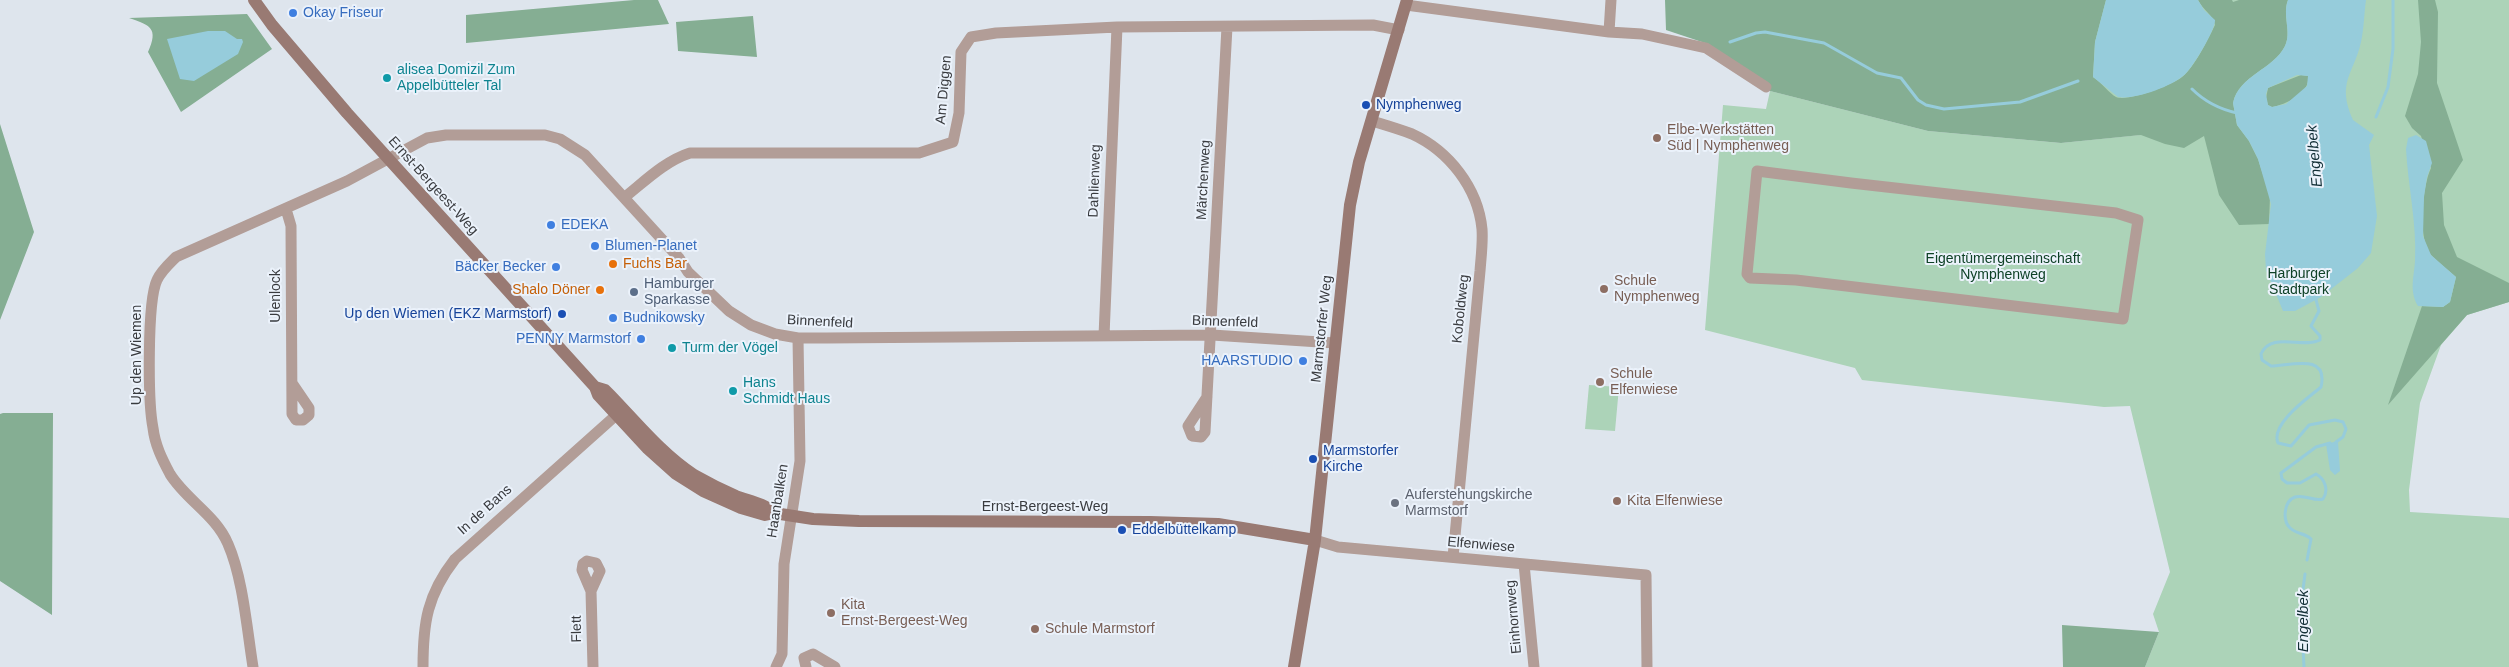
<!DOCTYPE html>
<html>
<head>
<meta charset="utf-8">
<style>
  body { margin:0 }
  canvas { display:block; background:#dee5ed }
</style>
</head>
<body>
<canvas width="2509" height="667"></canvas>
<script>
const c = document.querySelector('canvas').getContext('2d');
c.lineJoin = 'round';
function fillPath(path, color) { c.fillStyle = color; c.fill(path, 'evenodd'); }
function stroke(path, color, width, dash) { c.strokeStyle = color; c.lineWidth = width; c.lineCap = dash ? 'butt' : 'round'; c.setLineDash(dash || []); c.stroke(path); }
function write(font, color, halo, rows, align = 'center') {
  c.font = font + ' Helvetica,sans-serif'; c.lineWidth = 4; c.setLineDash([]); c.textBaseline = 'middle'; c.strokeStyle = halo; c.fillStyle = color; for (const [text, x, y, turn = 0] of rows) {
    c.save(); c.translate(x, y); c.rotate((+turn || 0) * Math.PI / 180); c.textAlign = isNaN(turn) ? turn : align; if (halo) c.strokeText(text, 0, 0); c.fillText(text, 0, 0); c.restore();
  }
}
fillPath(new Path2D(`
  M 1665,0 L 2509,0 L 2509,302 L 2467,315 L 2441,345 L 2420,403 L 2409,490 L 2410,512 L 2509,518 L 2509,667 L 2145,667 L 2159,632 L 2153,614 L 2170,572 L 2130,406 L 2104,407 L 1862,380 L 1855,368 L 1705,330 L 1723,105 L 1766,109 L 1770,91 L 1928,131 L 2061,143 L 2140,135 Z
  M 1589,385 L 1619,387 L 1615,431 L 1585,429 Z`), '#acd3b8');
fillPath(new Path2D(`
  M 634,0 L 658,0 L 669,24 L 466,43 L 466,15 Z
  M 1665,0 L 2106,0 L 2095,42 L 2093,77 C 2101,82 2110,94 2116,97 C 2128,102 2172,85 2182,77 C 2194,68 2208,39 2215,25 C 2213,15 2203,10 2198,0 L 2232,0 L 2233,2 L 2239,0 L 2288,0 C 2282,15 2292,32 2285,46 C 2273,70 2239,75 2233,103 L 2237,125 L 2249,141 L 2258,159 L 2270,196 L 2269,224 L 2239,225 L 2219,195 L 2204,136 L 2184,148 L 2165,144 L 2141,135 L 2061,143 L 1928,131 L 1770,91 L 1705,43 L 1666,30 Z
  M 2418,0 L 2435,0 L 2438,12 L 2437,83 L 2463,160 L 2442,193 L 2444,225 L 2457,257 L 2509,283 L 2509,302 L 2467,315 L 2388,405 L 2422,306 L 2443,307 L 2450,302 L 2456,277 C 2448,270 2439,263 2432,256 C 2417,241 2422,187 2431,168 L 2421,136 L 2412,128 L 2405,116 L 2418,74 L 2421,42 Z
  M 247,14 L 272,49 L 181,112 L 148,52 C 159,28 150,25 129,18 Z
  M 753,16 L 757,57 L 678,51 L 676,22 Z
  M 2301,75 L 2308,76 C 2311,93 2285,105 2272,107 L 2268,105 L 2266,98 L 2268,88 Z
  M 0,124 L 34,232 L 0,320 Z
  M 3,413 L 53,413 L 52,615 L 0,581 L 0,414 Z
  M 2062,625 L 2159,632 L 2145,667 L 2063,667 Z`), '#85ae93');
fillPath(new Path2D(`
  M 2106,0 L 2198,0 L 2204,10 L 2215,20 C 2216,29 2191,71 2183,76 C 2170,87 2134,100 2118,97 L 2093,77 L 2095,42 Z
  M 2288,0 L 2366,0 C 2364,14 2364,29 2361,42 C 2354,74 2336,82 2353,120 L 2374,135 L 2369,145 L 2377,216 L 2371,253 L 2358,268 L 2321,297 L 2295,311 L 2283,311 L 2266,270 L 2265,254 L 2271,204 L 2258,159 L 2249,141 L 2237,125 L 2233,103 C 2239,75 2273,70 2285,46 C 2292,32 2282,15 2288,0 ZM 2297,75 L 2308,76 L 2307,86 L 2286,104 L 2272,107 L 2268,105 L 2266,94 L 2268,88 Z
  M 208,31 L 225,31 L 237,39 L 242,39 L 243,42 L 238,54 L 194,81 L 180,79 L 167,39 Z
  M 2416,135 L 2426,141 L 2432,163 L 2427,177 L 2424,197 L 2423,236 L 2431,255 L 2456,277 L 2450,302 L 2443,307 L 2418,306 C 2409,291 2414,277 2415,261 C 2417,224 2408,186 2406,149 L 2408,138 Z
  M 2338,441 L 2340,471 L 2335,475 L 2330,470 L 2326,444 Z`), '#96ccdb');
stroke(new Path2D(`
  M 1730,42 L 1756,33 L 1765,32 L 1824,43 L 1877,73 L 1901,78 L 1918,100 L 1926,105 L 1944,109 L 2020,102 L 2078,81
  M 2192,89 C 2205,102 2219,109 2237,113
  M 2376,117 L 2388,87 L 2393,49 L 2393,0
  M 2315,296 L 2319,311 L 2311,326 L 2320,336 L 2320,340 C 2303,349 2271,331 2261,354 L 2262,360 L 2271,366 C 2289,366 2329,352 2321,387 C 2308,398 2270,424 2278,443 L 2291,446 L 2309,425 L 2335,420 L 2343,422 L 2346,429 L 2343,437 L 2336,442
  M 2307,560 L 2311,539 C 2305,533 2296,534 2290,528 C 2282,520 2284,501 2295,497 C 2305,494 2314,502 2323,499 C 2329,490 2325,479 2316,474 L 2300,483 L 2287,483 L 2282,479 L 2281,473 L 2316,447 L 2330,443
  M 2304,667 L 2301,605 L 2305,574`), '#96ccdb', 3);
stroke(new Path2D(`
  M 1406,5 L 1609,32 L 1642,34 L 1706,48 L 1766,87
  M 1609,32 L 1611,0
  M 1372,121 C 1385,125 1399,129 1412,134 C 1449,151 1478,188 1482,229 C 1483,243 1481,257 1480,271 L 1453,557
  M 1757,171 L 1851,183 L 2116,213 L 2138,220 L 2123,319 L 1796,280 L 1750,278 L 1747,274 Z
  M 625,197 C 645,181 665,161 690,153 L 919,153 L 953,142 L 959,113 L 961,52 L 971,37 L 996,33 L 1117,27 L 1373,25 L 1399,30
  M 286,209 L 291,226 L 292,414 L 296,420 L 303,420 L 309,415 L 309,408 L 292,383
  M 1104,336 L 1117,27
  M 1207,397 L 1188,426 L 1192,436 L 1201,437 L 1205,432 L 1227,27
  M 1315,540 L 1338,547 L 1646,575 L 1647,667
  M 1524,564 L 1534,667
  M 591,591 L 582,570 L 583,564 L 587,561 L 596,563 L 600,571 L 591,591 L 593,667
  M 253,667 C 247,630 243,578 228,544 C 216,515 186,500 170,474 C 162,459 155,445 153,428 C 148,403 147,301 157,280 C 161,271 169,264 176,257 L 347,181 L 427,138 L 446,135 L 545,135 L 560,139 L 585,155 L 679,258 L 688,272 L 729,311 L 751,325 L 775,334 L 798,338 L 827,338 L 1212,335 L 1335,343
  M 423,667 C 423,623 427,595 455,559 L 623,409
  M 776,667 L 782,654 L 784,564 L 800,461 L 798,338
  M 806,667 L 804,658 L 813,654 L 835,667`), '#b29d97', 11);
stroke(new Path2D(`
  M 254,0 L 272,25 L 347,113 L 595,387 L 598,395 L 647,448 L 676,474 L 703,491 L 741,508 L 765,515 L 774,513 L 813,519 L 859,521 L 1150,522 L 1218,524 L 1315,540
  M 595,387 L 605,390 L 610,395 C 637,423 662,454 694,475 C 708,483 722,490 736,496 C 749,501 764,503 774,513
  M 1294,667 L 1315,540 L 1350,205 L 1359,162 L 1407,0`), '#997a73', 12);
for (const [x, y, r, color] of [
  [293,13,5,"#3f7fe0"],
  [387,78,5,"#0f9aa8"],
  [1366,105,5,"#1a4fb4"],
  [1657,138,5,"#8d6e63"],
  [551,225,5,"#3f7fe0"],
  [595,246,5,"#3f7fe0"],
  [613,264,5,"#e8710a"],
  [556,267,5,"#3f7fe0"],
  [1604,289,5,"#8d6e63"],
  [600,290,5,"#e8710a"],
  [634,292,5,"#5c6f8a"],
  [562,314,5,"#1a4fb4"],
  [613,318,5,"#3f7fe0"],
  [641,339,5,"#3f7fe0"],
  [672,348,5,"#0f9aa8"],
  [1303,361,5,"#3f7fe0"],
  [1600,382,5,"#8d6e63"],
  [733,391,5,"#0f9aa8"],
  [1313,459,5,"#1a4fb4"],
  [1617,501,5,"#8d6e63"],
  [1395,503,5,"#6b7280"],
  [1122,530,5,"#1a4fb4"],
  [831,613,5,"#8d6e63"],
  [1035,629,5,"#8d6e63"]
]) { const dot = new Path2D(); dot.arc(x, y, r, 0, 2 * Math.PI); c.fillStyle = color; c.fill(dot); stroke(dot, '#ebf2fb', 2); }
write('14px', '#366cbe', '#ebf2fb', [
  ["Okay Friseur",303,13],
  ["EDEKA",561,225],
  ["Blumen-Planet",605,246],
  ["Bäcker Becker",546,267,"right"],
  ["Budnikowsky",623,318],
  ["PENNY Marmstorf",631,339,"right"],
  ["HAARSTUDIO",1293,361,"right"]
], 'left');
write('14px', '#0d838f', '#ebf2fb', [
  ["alisea Domizil Zum",397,70],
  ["Appelbütteler Tal",397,86],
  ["Turm der Vögel",682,348],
  ["Hans",743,383],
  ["Schmidt Haus",743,399]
], 'left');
write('14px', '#393b3f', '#ebf2fb', [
  ["Am Diggen",944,90,-85],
  ["Märchenweg",1204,180,-87],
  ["Dahlienweg",1095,181,-88],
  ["Ernst-Bergeest-Weg",433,186,48],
  ["Ulenlock",276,296,-90],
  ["Koboldweg",1461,309,-84],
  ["Binnenfeld",820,322,3],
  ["Binnenfeld",1225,322,2],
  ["Marmstorfer Weg",1322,329,-84],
  ["Up den Wiemen",137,355,-90],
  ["Haanbalken",778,501,-81],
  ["Ernst-Bergeest-Weg",1045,507],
  ["In de Bans",485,510,-42],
  ["Elfenwiese",1481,545,5],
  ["Einhornweg",1514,617,-95],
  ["Flett",577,629,-91]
]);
write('14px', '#164399', '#ebf2fb', [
  ["Nymphenweg",1376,105],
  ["Up den Wiemen (EKZ Marmstorf)",552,314,"right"],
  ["Marmstorfer",1323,451],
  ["Kirche",1323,467],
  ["Eddelbüttelkamp",1132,530]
], 'left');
write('14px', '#785e54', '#ebf2fb', [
  ["Elbe-Werkstätten",1667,130],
  ["Süd | Nymphenweg",1667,146],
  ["Schule",1614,281],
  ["Nymphenweg",1614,297],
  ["Schule",1610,374],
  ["Elfenwiese",1610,390],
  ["Kita Elfenwiese",1627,501],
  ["Kita",841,605],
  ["Ernst-Bergeest-Weg",841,621],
  ["Schule Marmstorf",1045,629]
], 'left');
write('14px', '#0e4126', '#ebf2fb', [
  ["Eigentümergemeinschaft",2003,259],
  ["Nymphenweg",2003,275],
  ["Harburger",2299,274],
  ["Stadtpark",2299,290]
]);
write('14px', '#c56008', '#ebf2fb', [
  ["Fuchs Bar",623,264],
  ["Shalo Döner",590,290,"right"]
], 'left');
write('14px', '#4e5e75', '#ebf2fb', [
  ["Hamburger",644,284],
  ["Sparkasse",644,300]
], 'left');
write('14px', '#5b616d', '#ebf2fb', [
  ["Auferstehungskirche",1405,495],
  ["Marmstorf",1405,511]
], 'left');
write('italic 15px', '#132f36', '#ebf2fb', [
  ["Engelbek",2315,156,-95],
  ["Engelbek",2304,621,-90]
]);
</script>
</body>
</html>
